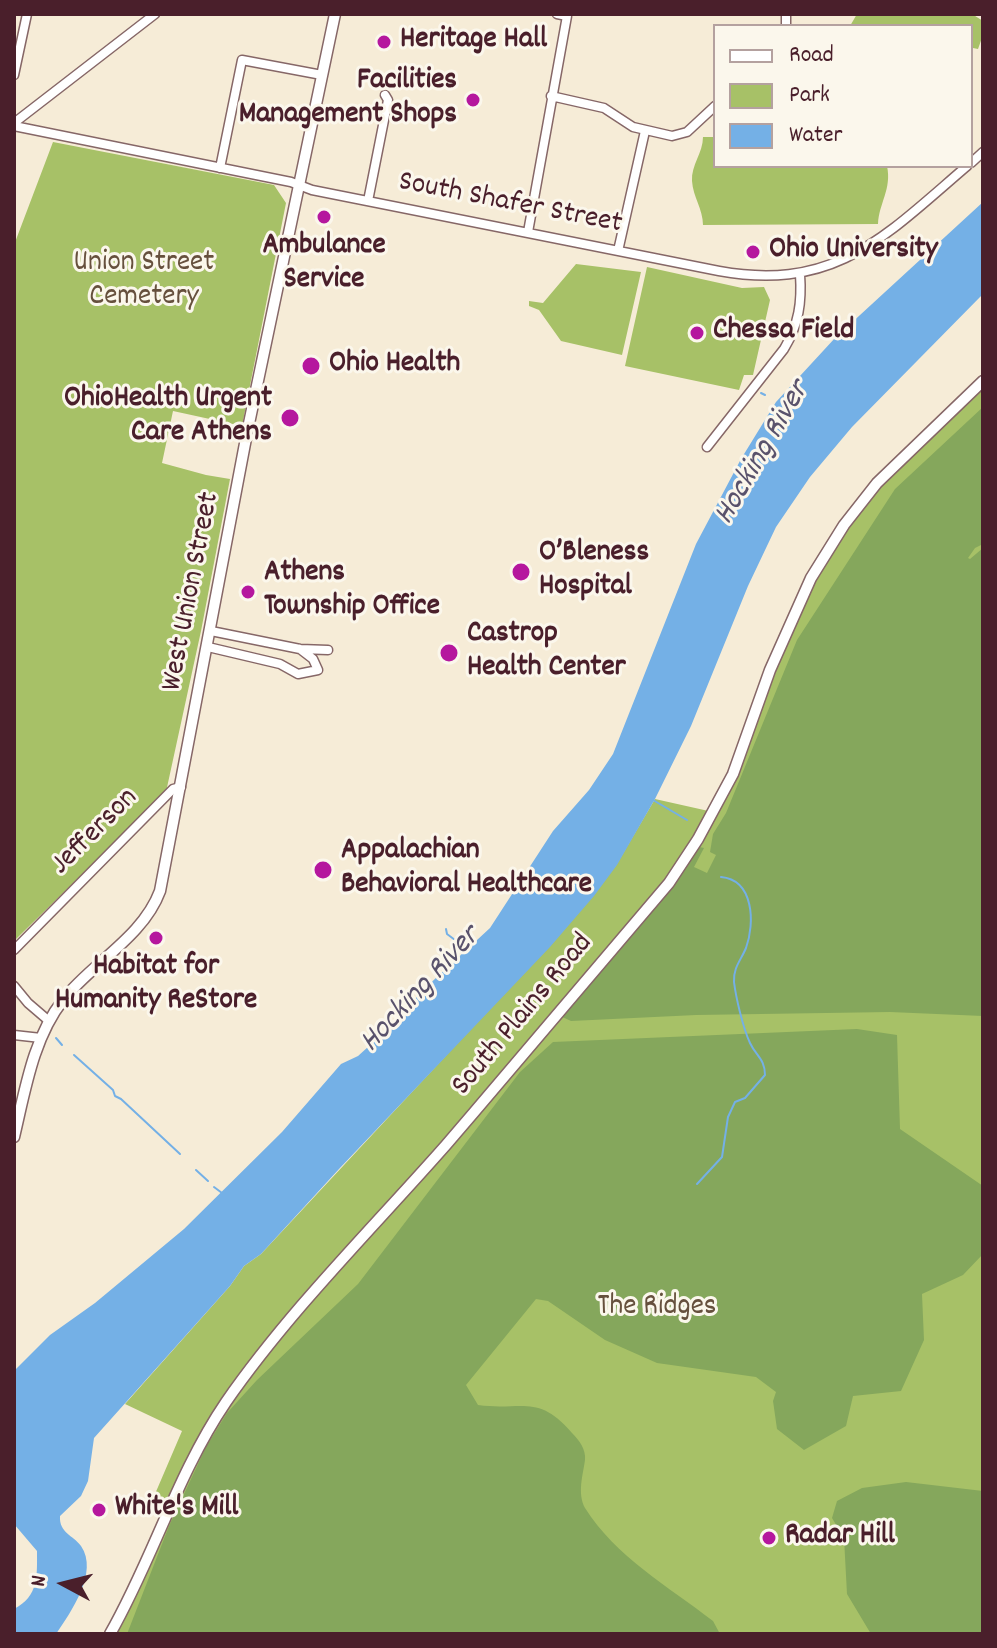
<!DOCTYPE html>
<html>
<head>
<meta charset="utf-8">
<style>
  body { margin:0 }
  #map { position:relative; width:997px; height:1648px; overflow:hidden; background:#f6ecd7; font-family:Dekko,sans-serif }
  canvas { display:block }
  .frame { position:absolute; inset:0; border:16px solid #4a1f2b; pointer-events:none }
  .legend { position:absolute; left:713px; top:24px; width:260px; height:144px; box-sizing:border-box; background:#fbf7ec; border:2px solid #b4a19f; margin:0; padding:10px 14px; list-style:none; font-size:24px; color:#4a1f2b }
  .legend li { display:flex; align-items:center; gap:16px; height:40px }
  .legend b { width:40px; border:2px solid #b4a19f }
  .north { position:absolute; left:24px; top:1544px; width:80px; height:80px; -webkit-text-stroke:6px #fbf7ec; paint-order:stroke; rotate:277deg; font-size:22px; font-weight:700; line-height:32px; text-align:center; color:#4a1f2b }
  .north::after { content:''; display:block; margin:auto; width:28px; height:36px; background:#4a1f2b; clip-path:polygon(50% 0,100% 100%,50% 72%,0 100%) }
</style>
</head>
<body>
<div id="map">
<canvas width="997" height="1648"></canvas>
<div class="frame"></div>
<ul class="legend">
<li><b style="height:10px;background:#fff"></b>Road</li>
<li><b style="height:22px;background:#a7c167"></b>Park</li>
<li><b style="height:22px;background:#74b0e6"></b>Water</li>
</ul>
<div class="north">N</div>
</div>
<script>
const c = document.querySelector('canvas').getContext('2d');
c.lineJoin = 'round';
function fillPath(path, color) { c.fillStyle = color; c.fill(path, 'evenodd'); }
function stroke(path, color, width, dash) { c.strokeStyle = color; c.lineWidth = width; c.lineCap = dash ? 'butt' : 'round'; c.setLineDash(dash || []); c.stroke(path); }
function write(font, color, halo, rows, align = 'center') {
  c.font = font + ' Dekko,sans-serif'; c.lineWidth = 6; c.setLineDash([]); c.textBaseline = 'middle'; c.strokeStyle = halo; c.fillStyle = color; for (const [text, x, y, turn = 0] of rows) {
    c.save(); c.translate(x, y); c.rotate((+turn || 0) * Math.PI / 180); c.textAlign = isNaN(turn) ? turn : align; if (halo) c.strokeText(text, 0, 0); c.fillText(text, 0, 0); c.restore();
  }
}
fillPath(new Path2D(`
  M 857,14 L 972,14 L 983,21 L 983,35 L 978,49 L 973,48 L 971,53 L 971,26 L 850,26 Z
  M 703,137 L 715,137 L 715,166 L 887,166 C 892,189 879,203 878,224 L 703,225 C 703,209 693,197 692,181 C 691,165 703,153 703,137 Z
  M 53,142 L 274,185 L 286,203 L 242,426 L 173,411 L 162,463 L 206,475 L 230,479 L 201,631 L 166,792 L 14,941 L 14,245 Z
  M 576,264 L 641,272 L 622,355 L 561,341 L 539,310 L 529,306 L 529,301 L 543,303 Z
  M 647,267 L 742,288 L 764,287 L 770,300 L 753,375 L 744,375 L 739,390 L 625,366 Z
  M 983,381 L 983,1634 L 110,1634 L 165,1516 L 149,1508 L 182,1431 L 125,1404 L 230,1286 L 244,1266 L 261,1254 L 440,1062 L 616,865 L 655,799 L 713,812 L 811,578 L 877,483 Z`), '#a7c167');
fillPath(new Path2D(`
  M 983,407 L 983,544 L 975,548 L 968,558 L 970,559 L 983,548 L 983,1016 L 890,1012 L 696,1015 L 571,1021 L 558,1015 L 695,846 L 704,848 L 694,867 L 707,873 L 716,855 L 710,852 L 713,834 L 726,813 L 797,640 L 895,489 Z
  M 857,1029 L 897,1035 L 900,1129 L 983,1186 L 983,1254 L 963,1275 L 922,1294 L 924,1340 L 901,1391 L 853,1396 L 846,1426 L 804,1450 L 777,1429 L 773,1401 L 776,1392 L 756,1377 L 657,1363 L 605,1340 L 548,1301 L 536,1299 L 466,1385 L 478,1405 C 522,1411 538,1393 572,1433 C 579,1440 586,1449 585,1460 C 583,1475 577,1493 585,1508 C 615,1556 669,1587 713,1621 L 720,1634 L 127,1634 L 169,1526 L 206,1447 L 227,1413 L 257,1380 L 358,1284 L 520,1072 L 553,1042 Z
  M 906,1482 L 983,1491 L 983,1634 L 871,1634 L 847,1594 L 844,1538 L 832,1518 L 837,1501 L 862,1488 Z`), '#85a75c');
fillPath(new Path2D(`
  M 983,202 L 983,294 L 852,427 L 810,477 L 776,527 L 748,586 L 691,726 L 655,799 L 617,865 L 594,896 L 550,947 L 339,1169 L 261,1254 L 244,1266 L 230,1286 L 94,1438 L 88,1481 L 81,1496 L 60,1516 C 59,1533 73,1535 81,1546 C 99,1572 71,1612 56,1634 L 14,1634 L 14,1609 C 39,1596 37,1576 37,1551 L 14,1524 L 14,1371 L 50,1335 L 95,1303 L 184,1229 L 282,1132 L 341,1064 L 358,1056 L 389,1028 L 423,990 L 490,928 L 553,831 L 589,790 L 613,754 L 696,544 L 741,459 L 776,402 L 835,338 Z`), '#74b0e6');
stroke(new Path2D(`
  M 761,393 L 765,395
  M 653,800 L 687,820
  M 446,929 L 447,934 L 463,946 L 451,961 L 453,967
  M 56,1038 L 62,1045
  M 74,1055 L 113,1090 L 115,1096 L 121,1099 L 180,1154
  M 196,1170 L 208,1181
  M 697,1184 L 722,1157 L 728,1117 L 735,1102 L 745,1098 L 765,1075 C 765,1059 756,1056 750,1043 C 743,1028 736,998 734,982 C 733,968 741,960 746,948 C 755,923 754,880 721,877
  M 214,1187 L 222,1193`), '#74b0e6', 2);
const minor = new Path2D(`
  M 786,14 L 786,26
  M 14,75 L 27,14
  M 551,96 L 604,108 L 633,127 L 672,136 L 687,132 L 715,106
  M 14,123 L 155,14
  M 14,126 L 291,182 L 312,190 L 719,271 C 836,292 885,236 967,166
  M 971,163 L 983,152
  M 220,168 L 242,60 L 322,75
  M 368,201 L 388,100 L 385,95
  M 528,232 L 567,16 L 557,14
  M 618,251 L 645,131
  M 707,447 L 784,349 C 799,324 802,302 800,274
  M 211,631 L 300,649 L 328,650
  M 208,647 L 280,664 L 298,674 L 318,670 L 313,659 L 300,649
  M 14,950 L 173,789 L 181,787
  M 14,986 L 28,1003 L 49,1021
  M 14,1035 L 41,1038`);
const major = new Path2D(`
  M 14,1137 C 25,1091 33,1038 63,1000 C 92,963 143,937 160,891 L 247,433 L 335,14
  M 110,1634 C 153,1559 177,1474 226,1402 C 290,1310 372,1229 446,1145 C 521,1058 595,970 669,883 L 698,839 L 733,774 L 770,670 L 811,578 L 844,525 L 877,483 L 983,381`);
stroke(minor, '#866767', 11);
stroke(major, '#866767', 13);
stroke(minor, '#fff', 8);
stroke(major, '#fff', 10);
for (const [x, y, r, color] of [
  [384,42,8,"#b5179e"],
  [473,100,8,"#b5179e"],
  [324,217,8,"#b5179e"],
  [753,252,8,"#b5179e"],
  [697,333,8,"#b5179e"],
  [311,366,10,"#b5179e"],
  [290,418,10,"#b5179e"],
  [521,572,10,"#b5179e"],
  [248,592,8,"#b5179e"],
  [449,653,10,"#b5179e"],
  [323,870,10,"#b5179e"],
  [156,938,8,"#b5179e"],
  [99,1510,8,"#b5179e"],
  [769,1538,8,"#b5179e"]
]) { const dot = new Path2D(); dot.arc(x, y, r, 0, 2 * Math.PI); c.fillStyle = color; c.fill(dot); stroke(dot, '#fbf7ec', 3); }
write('bold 30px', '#4a1f2b', '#fbf7ec', [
  ["Heritage Hall",400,42],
  ["Facilities",457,83,"right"],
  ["Management Shops",457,117,"right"],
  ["Ambulance",324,248,"center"],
  ["Service",324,282,"center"],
  ["Ohio University",769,252],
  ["Chessa Field",713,333],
  ["Ohio Health",329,366],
  ["OhioHealth Urgent",272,401,"right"],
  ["Care Athens",272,435,"right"],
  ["O’Bleness",539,555],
  ["Hospital",539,589],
  ["Athens",264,575],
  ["Township Office",264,609],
  ["Castrop",467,636],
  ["Health Center",467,670],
  ["Appalachian",341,853],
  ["Behavioral Healthcare",341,887],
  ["Habitat for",156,969,"center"],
  ["Humanity ReStore",156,1003,"center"],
  ["White's Mill",115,1510],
  ["Radar Hill",785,1538]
], 'left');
write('30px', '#4a1f2b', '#fbf7ec', [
  ["South Shafer Street",510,205,11],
  ["West Union Street",193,592,-79],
  ["Jefferson",96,833,-45],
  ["South Plains Road",524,1016,-50]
]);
write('30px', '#66503d', '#fbf7ec', [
  ["Union Street",144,265],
  ["Cemetery",144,299],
  ["The Ridges",657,1309]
]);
write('italic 32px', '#59526c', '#fbf7ec', [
  ["Hocking River",764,454,-60],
  ["Hocking River",422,991,-47]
]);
</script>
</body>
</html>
